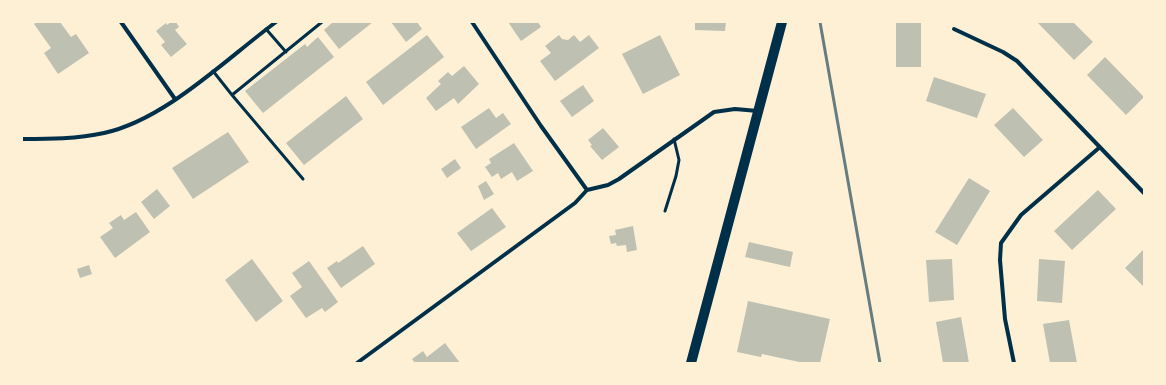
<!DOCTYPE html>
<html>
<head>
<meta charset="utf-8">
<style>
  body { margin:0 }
  #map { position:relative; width:1166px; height:385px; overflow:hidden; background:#fdf0d5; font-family:Lato,sans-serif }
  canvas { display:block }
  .frame { position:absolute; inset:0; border:23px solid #fdf0d5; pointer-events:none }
</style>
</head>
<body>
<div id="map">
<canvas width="1166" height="385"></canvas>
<div class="frame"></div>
</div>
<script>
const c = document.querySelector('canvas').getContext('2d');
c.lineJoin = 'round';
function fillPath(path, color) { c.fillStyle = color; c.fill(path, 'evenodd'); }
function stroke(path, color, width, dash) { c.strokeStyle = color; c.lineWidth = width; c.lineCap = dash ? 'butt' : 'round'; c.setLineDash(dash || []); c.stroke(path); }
fillPath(new Path2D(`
  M 37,22 L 60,22 L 71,37 L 76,34 L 89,53 L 58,74 L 44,53 L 51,48 L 34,24 Z
  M 171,22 L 176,22 L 179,27 L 175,30 L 187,44 L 171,57 L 161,45 L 165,42 L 156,31 L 166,23 L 167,25 Z
  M 333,22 L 373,22 L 339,49 L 324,30 Z
  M 391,22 L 417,22 L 422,29 L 406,42 Z
  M 508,22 L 538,22 L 541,27 L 521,41 Z
  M 695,22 L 726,22 L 725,31 L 695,30 Z
  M 896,22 L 921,22 L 921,67 L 896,67 Z
  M 1037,22 L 1073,22 L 1093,42 L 1074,60 Z
  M 427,35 L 444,57 L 383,105 L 366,82 Z
  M 559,35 L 562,39 L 568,40 L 574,35 L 580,42 L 589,35 L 599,48 L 555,81 L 540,61 L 551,53 L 545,46 Z
  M 660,35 L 680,75 L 643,94 L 622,54 Z
  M 318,37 L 334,57 L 263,113 L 245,91 L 305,44 L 307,47 Z
  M 1105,57 L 1144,97 L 1126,115 L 1087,75 Z
  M 464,66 L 479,84 L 458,104 L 454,98 L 436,111 L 426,98 L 441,84 L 438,81 L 448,72 L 452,76 Z
  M 934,77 L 986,94 L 977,118 L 926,101 Z
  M 583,85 L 594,101 L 572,117 L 560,101 Z
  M 346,96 L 363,119 L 304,165 L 286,143 Z
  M 489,108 L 496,118 L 503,113 L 511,124 L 476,149 L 461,127 Z
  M 1013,108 L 1043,140 L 1024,157 L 994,125 Z
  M 603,128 L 619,147 L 602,160 L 590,146 L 592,145 L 588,140 Z
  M 228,132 L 249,162 L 193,199 L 172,168 Z
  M 514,143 L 533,171 L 517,181 L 512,172 L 501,179 L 498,173 L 492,177 L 485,167 L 491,163 L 489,159 Z
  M 455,159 L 461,168 L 447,178 L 441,169 Z
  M 969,178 L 990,191 L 957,245 L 935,232 Z
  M 486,181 L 494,194 L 484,200 L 478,186 Z
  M 157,189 L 170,206 L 154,219 L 141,202 Z
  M 1098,190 L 1116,209 L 1072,250 L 1054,231 Z
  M 492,208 L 506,227 L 471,251 L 457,233 Z
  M 136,212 L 150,232 L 115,258 L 100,237 L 113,228 L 109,223 L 121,215 L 124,220 Z
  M 633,226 L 637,250 L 627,252 L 626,245 L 617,246 L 616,243 L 611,244 L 609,236 L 616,235 L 615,230 Z
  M 749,242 L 793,252 L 790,267 L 745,257 Z
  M 363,246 L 375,264 L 341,288 L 327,268 L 337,261 L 338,263 Z
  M 1144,249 L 1144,287 L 1125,268 Z
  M 252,259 L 283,301 L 256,322 L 225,280 Z
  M 952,259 L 954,300 L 929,302 L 926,260 Z
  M 1039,259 L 1065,261 L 1062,303 L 1037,301 Z
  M 309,261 L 338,302 L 325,312 L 322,308 L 306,318 L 290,296 L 302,287 L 292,273 Z
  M 89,265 L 92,274 L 80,278 L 77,269 Z
  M 748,301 L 830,319 L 820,363 L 804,363 L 762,354 L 761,357 L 737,352 Z
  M 961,317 L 969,363 L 943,363 L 936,322 Z
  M 1069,320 L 1077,363 L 1050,363 L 1043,324 Z
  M 445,343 L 460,363 L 415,363 L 412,359 L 423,351 L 427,357 Z`), '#bec0b2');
stroke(new Path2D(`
  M 266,29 L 286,52
  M 213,71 L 232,95 L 322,22
  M 232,95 L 303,179
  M 665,211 L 676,176 L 679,160 L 674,139`), '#003049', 3);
stroke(new Path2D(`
  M 121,22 L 175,99
  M 472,22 L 541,126 L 587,190
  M 954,29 L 1003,52 L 1017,61 L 1144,193
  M 22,139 C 49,139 77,139 104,133 C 165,120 226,59 276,22
  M 357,363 L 575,203 L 587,190 L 608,185 L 619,179 L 714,112 L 735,109 L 758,111
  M 1014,363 L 1005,319 L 1000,260 L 1001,243 L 1021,215 L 1100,147`), '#003049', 4);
stroke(new Path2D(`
  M 691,363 L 782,22`), '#003049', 10);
stroke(new Path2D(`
  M 820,22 L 880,363`), '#657d81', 3);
</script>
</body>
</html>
